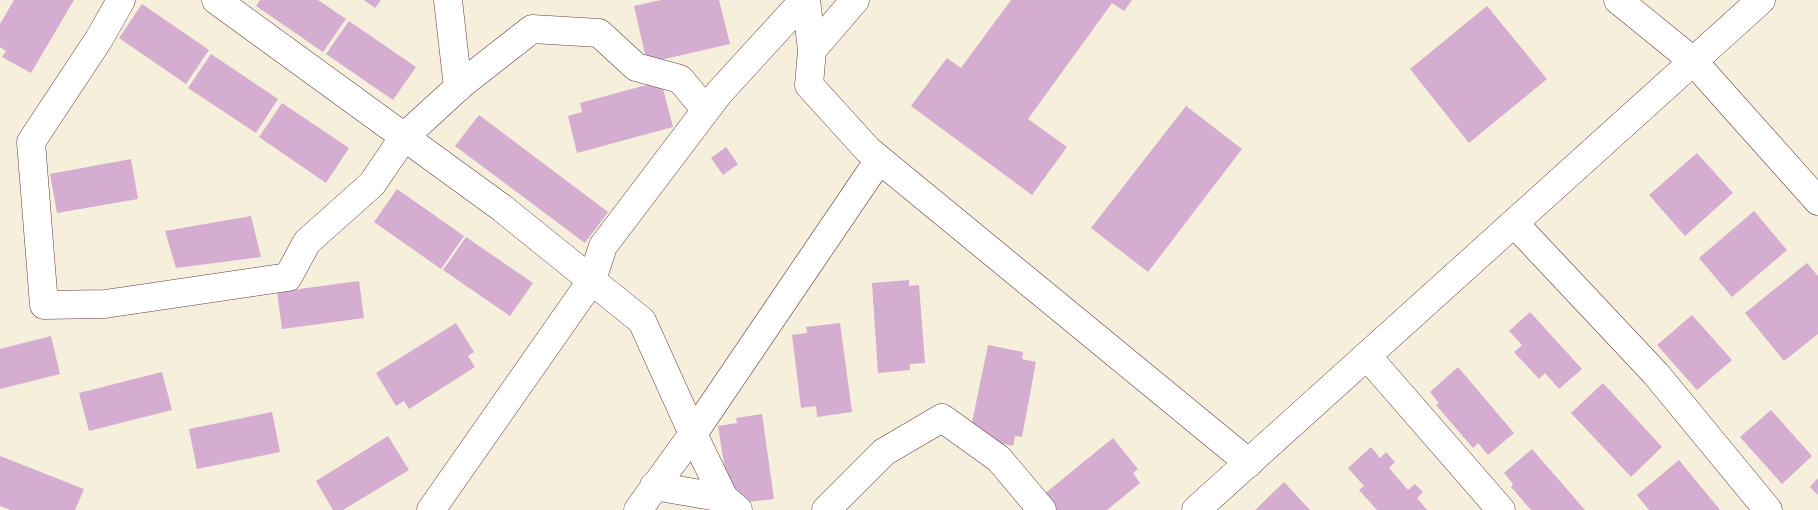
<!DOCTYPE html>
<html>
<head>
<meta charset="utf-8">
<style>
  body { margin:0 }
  canvas { display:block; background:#f5efdc }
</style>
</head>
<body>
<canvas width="1818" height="510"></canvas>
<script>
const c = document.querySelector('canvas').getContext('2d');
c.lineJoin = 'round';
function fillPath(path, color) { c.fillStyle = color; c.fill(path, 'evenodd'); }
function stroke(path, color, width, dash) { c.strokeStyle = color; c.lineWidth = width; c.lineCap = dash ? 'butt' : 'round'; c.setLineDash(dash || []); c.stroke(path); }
fillPath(new Path2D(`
  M 14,0 L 74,0 L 31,73 L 2,57 L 6,51 L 0,47 L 0,24 Z
  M 260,0 L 318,0 L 346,19 L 323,52 L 256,6 Z
  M 364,0 L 381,0 L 375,8 Z
  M 661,0 L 719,0 L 730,44 L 647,63 L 634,6 Z
  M 1011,0 L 1132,0 L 1124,11 L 1112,3 L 1028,119 L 1067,147 L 1032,195 L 911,106 L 947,58 L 961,68 Z
  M 142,4 L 209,50 L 186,84 L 119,38 Z
  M 1487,6 L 1547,79 L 1469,143 L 1410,69 Z
  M 349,21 L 416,67 L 393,100 L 326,54 Z
  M 211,54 L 278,99 L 256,133 L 188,88 Z
  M 661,81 L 673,127 L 577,153 L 568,116 L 582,112 L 580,103 Z
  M 282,103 L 349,148 L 326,183 L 259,137 Z
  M 1186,106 L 1242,149 L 1148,272 L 1091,228 Z
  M 479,115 L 608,212 L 585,243 L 455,146 Z
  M 726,147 L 738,164 L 723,175 L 711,158 Z
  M 1697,153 L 1733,193 L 1685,236 L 1649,195 Z
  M 131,159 L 138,199 L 57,213 L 50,174 Z
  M 397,189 L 464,236 L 441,269 L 374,222 Z
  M 1754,211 L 1787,250 L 1732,297 L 1699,258 Z
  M 251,216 L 261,257 L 176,268 L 165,231 Z
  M 466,237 L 533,283 L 510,316 L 443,270 Z
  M 1807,263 L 1818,276 L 1818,334 L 1784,361 L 1745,313 Z
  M 909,280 L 909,286 L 919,285 L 925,363 L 910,364 L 910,370 L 878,373 L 872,283 Z
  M 359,281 L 364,318 L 282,329 L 277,292 Z
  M 1530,312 L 1582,369 L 1559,389 L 1545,373 L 1539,379 L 1514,352 L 1522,345 L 1509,331 Z
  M 1692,315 L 1732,360 L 1697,390 L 1657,345 Z
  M 456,323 L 474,352 L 468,356 L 475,367 L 409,409 L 404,401 L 396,406 L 376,373 Z
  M 840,323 L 852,412 L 817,417 L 816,406 L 801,408 L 792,335 L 807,333 L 806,327 Z
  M 51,336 L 60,374 L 0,389 L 0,349 Z
  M 988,345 L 1023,352 L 1022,359 L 1036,362 L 1022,437 L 1015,436 L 1013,446 L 969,437 Z
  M 1458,367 L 1514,433 L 1488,455 L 1478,443 L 1473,448 L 1436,405 L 1439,403 L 1430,392 Z
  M 162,372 L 172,410 L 89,431 L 79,393 Z
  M 1603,383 L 1662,447 L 1631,477 L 1571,413 Z
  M 1771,410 L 1812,456 L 1782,484 L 1740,437 Z
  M 272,412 L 280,452 L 197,469 L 189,429 Z
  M 762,414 L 774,499 L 740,503 L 729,495 L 718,426 L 737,423 L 736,418 Z
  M 388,436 L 409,470 L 343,510 L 333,510 L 316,481 Z
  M 1113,438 L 1138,469 L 1133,473 L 1140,483 L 1107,510 L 1055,510 L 1043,495 Z
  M 1371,447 L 1380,458 L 1386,452 L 1395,462 L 1389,468 L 1408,490 L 1415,484 L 1423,492 L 1417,498 L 1427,510 L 1377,510 L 1359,490 L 1364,486 L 1348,468 Z
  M 1532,449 L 1585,510 L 1531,510 L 1511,487 L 1513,484 L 1504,473 Z
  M 0,456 L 84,489 L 75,510 L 11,510 L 0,506 Z
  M 1679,460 L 1720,510 L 1649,510 L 1637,495 Z
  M 1818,478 L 1818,495 L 1810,487 Z
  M 1284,482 L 1310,510 L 1255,510 Z`), '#d5add0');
const minor = new Path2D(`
  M 121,0 L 99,39 L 31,142 L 44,305 L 105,304 L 288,277 L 307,242 L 372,184 L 404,137 L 463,83 L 532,29 L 599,33 L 636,67 L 680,79 L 706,110
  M 216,0 L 502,208 L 642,321 L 693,434 L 724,498 L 738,510
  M 448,0 L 458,88
  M 806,0 L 812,50 L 809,85 L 868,150 L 1249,463
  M 812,50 L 855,0
  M 1514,223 L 1656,374 L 1768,510
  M 1367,356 L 1501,510
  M 654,486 L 724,498
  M 431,510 L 592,280 L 603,246 L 719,93 L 804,0
  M 638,510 L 693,434 L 879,160
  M 826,510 L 884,452 L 942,418 L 999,459 L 1042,510`);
const tertiary = new Path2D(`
  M 1618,0 L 1693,61 L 1818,201
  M 1196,510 L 1761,0`);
stroke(minor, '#643e46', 29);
stroke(tertiary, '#643e46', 29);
stroke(minor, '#fff', 28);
stroke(tertiary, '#fff', 28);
</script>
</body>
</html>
